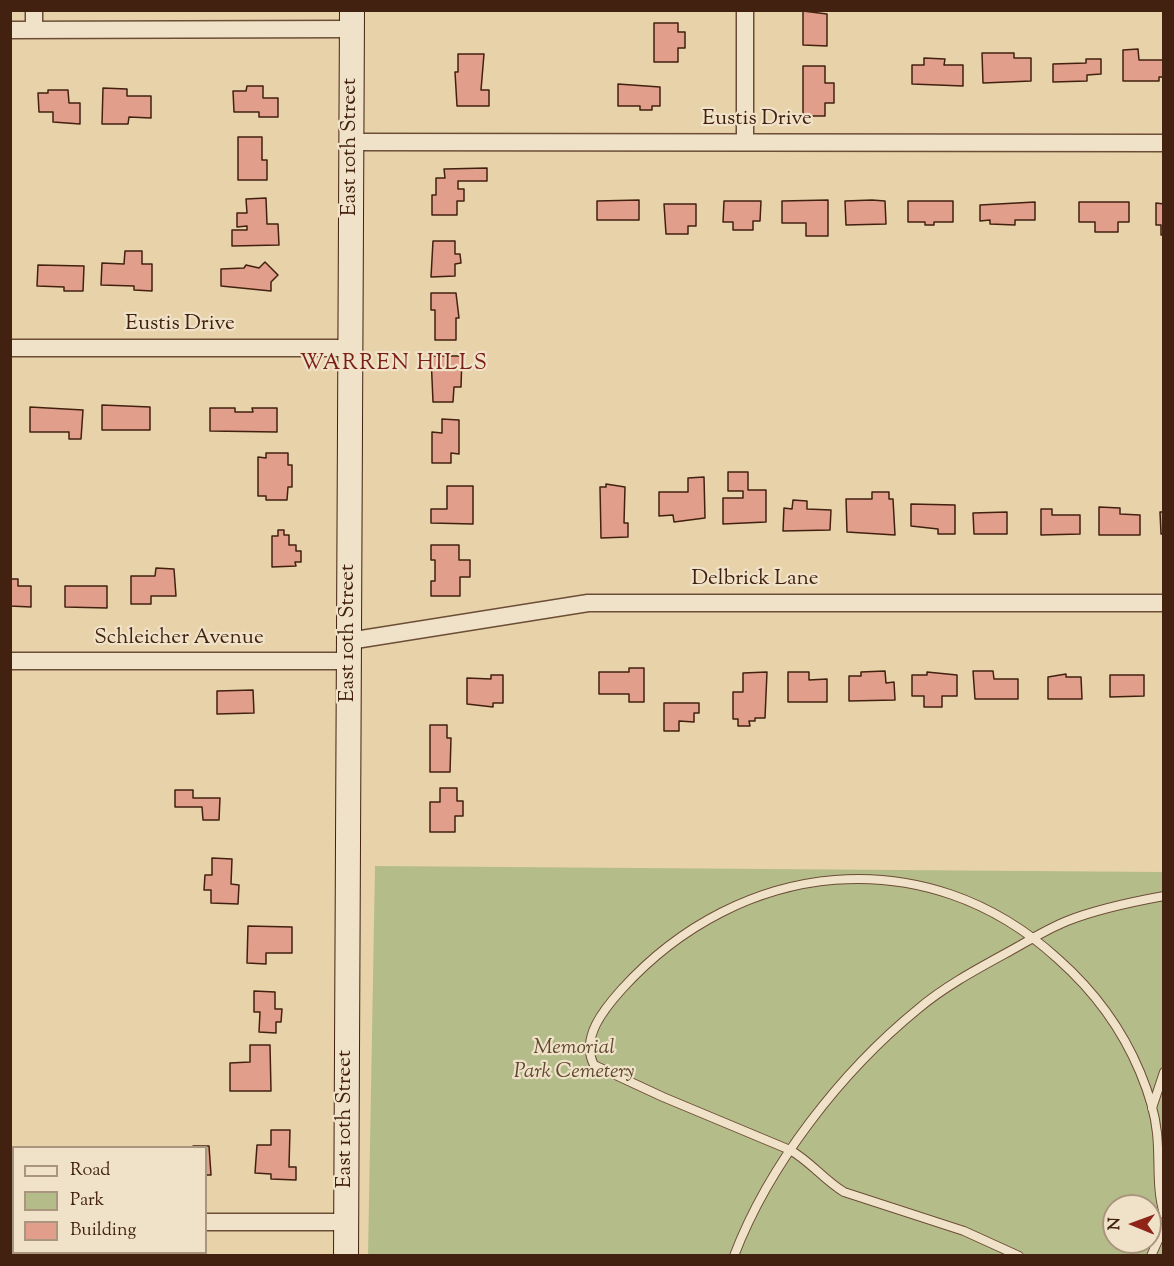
<!DOCTYPE html>
<html>
<head>
<meta charset="utf-8">
<style>
  body { margin:0 }
  #map { position:relative; width:1174px; height:1266px; overflow:hidden; background:#e8d2aa; font-family:"Sorts Mill Goudy",serif }
  canvas { display:block }
  .frame { position:absolute; inset:0; border:12px solid #422110; pointer-events:none }
  .legend { position:absolute; left:12px; top:1146px; width:195px; height:108px; box-sizing:border-box; background:#f0e2c8; border:2px solid #aa957e; margin:0; padding:8px 10px; list-style:none; font-size:18px; color:#422110 }
  .legend li { display:flex; align-items:center; gap:12px; height:30px }
  .legend b { width:30px; border:2px solid #aa957e }
  .north { position:absolute; left:1102px; top:1194px; width:60px; height:60px; box-sizing:border-box; background:#f0e2c8; border:2px solid #aa957e; border-radius:50%; rotate:271deg; font-size:16px; font-weight:700; line-height:24px; text-align:center; color:#422110 }
  .north::after { content:''; display:block; margin:auto; width:21px; height:27px; background:#8f2418; clip-path:polygon(50% 0,100% 100%,50% 72%,0 100%) }
</style>
</head>
<body>
<div id="map">
<canvas width="1174" height="1266"></canvas>
<div class="frame"></div>
<ul class="legend">
<li><b style="height:8px;background:#f0e2c8"></b>Road</li>
<li><b style="height:16px;background:#b4bd8a"></b>Park</li>
<li><b style="height:16px;background:#e19e8a"></b>Building</li>
</ul>
<div class="north">N</div>
</div>
<script>
const c = document.querySelector('canvas').getContext('2d');
c.lineJoin = 'round';
function fillPath(path, color) { c.fillStyle = color; c.fill(path, 'evenodd'); }
function stroke(path, color, width, dash) { c.strokeStyle = color; c.lineWidth = width; c.lineCap = dash ? 'butt' : 'round'; c.setLineDash(dash || []); c.stroke(path); }
function write(font, color, halo, rows, align = 'center') {
  c.font = font + ' "Sorts Mill Goudy",serif'; c.lineWidth = 4.5; c.setLineDash([]); c.textBaseline = 'middle'; c.strokeStyle = halo; c.fillStyle = color; for (const [text, x, y, turn = 0] of rows) {
    c.save(); c.translate(x, y); c.rotate((+turn || 0) * Math.PI / 180); c.textAlign = isNaN(turn) ? turn : align; if (halo) c.strokeText(text, 0, 0); c.fillText(text, 0, 0); c.restore();
  }
}
fillPath(new Path2D(`
  M 375,866 L 1163,872 L 1163,1255 L 368,1256 ZM 1114,1206 L 1150,1206 L 1150,1242 L 1114,1242 Z`), '#b4bd8a');
const building = new Path2D(`
  M 803,11 L 827,14 L 827,46 L 803,45 Z
  M 654,23 L 678,23 L 678,32 L 685,32 L 685,48 L 678,48 L 678,62 L 654,62 Z
  M 1138,49 L 1139,60 L 1164,60 L 1164,77 L 1159,77 L 1159,81 L 1123,81 L 1123,50 Z
  M 982,53 L 1014,53 L 1014,58 L 1031,58 L 1031,81 L 983,83 Z
  M 458,54 L 484,54 L 481,90 L 489,90 L 489,106 L 457,106 L 455,72 L 458,72 Z
  M 924,58 L 945,59 L 944,65 L 963,65 L 963,86 L 912,84 L 912,65 L 924,65 Z
  M 1086,59 L 1101,59 L 1101,74 L 1087,75 L 1087,81 L 1053,82 L 1053,64 L 1086,63 Z
  M 803,66 L 825,66 L 825,83 L 834,83 L 834,103 L 825,103 L 825,116 L 803,116 Z
  M 618,84 L 660,87 L 660,106 L 652,106 L 652,110 L 640,110 L 640,106 L 618,106 Z
  M 247,86 L 263,86 L 263,98 L 278,98 L 278,117 L 259,117 L 259,112 L 234,112 L 233,91 L 246,91 Z
  M 103,88 L 127,89 L 127,96 L 151,96 L 151,118 L 129,117 L 128,124 L 102,124 Z
  M 48,90 L 68,90 L 69,103 L 80,103 L 80,124 L 53,122 L 53,112 L 39,112 L 38,93 L 48,93 Z
  M 238,137 L 262,137 L 262,160 L 267,160 L 267,180 L 238,180 Z
  M 487,168 L 487,181 L 458,181 L 458,189 L 464,189 L 464,201 L 457,201 L 457,215 L 432,215 L 432,195 L 436,195 L 436,178 L 445,178 L 444,169 Z
  M 266,198 L 267,224 L 278,224 L 279,245 L 232,246 L 232,230 L 247,230 L 247,226 L 237,227 L 237,213 L 247,213 L 246,199 Z
  M 639,200 L 639,220 L 597,220 L 597,201 Z
  M 828,200 L 828,236 L 806,236 L 806,223 L 782,223 L 782,201 Z
  M 872,200 L 885,201 L 886,224 L 846,225 L 845,201 Z
  M 724,201 L 761,201 L 760,221 L 753,221 L 753,230 L 733,230 L 733,222 L 723,222 Z
  M 908,201 L 953,201 L 953,222 L 934,222 L 934,225 L 925,225 L 925,222 L 908,222 Z
  M 1035,202 L 1035,220 L 1015,220 L 1015,225 L 990,224 L 990,220 L 980,221 L 980,205 Z
  M 1079,202 L 1129,202 L 1129,222 L 1118,222 L 1118,232 L 1095,232 L 1095,222 L 1079,222 Z
  M 1156,203 L 1164,204 L 1164,235 L 1161,235 L 1161,225 L 1156,225 Z
  M 664,204 L 696,204 L 696,226 L 688,226 L 688,234 L 666,234 Z
  M 433,241 L 455,241 L 455,254 L 460,254 L 461,263 L 455,264 L 455,276 L 431,277 Z
  M 125,251 L 142,251 L 142,264 L 152,264 L 152,291 L 134,290 L 134,286 L 101,285 L 102,263 L 124,264 Z
  M 265,262 L 278,275 L 271,282 L 271,291 L 221,286 L 221,269 L 244,268 L 246,265 L 259,268 Z
  M 38,265 L 84,266 L 83,291 L 64,291 L 64,287 L 37,286 Z
  M 431,293 L 456,293 L 459,318 L 456,318 L 456,340 L 435,340 L 435,310 L 431,310 Z
  M 431,356 L 462,356 L 461,387 L 454,387 L 453,402 L 433,402 Z
  M 102,405 L 150,407 L 150,430 L 102,430 Z
  M 30,407 L 83,410 L 81,439 L 69,439 L 69,432 L 30,432 Z
  M 210,408 L 235,408 L 235,412 L 253,412 L 252,408 L 277,408 L 277,432 L 210,431 Z
  M 442,419 L 459,420 L 459,454 L 451,453 L 451,463 L 432,463 L 432,432 L 442,433 Z
  M 266,453 L 288,453 L 288,465 L 292,465 L 292,487 L 288,487 L 287,500 L 266,500 L 266,496 L 258,496 L 258,457 L 266,458 Z
  M 728,472 L 748,472 L 748,490 L 766,490 L 766,522 L 723,524 L 723,498 L 743,498 L 743,491 L 728,491 Z
  M 704,477 L 705,518 L 674,522 L 673,515 L 659,516 L 659,492 L 688,492 L 688,478 Z
  M 606,484 L 625,487 L 624,523 L 628,523 L 628,537 L 601,538 L 600,487 L 606,487 Z
  M 447,486 L 473,486 L 473,524 L 431,523 L 431,509 L 447,509 Z
  M 872,492 L 889,492 L 889,499 L 893,499 L 895,535 L 847,532 L 846,499 L 872,499 Z
  M 793,500 L 807,501 L 807,509 L 831,510 L 830,530 L 783,531 L 784,508 L 792,509 Z
  M 911,504 L 955,505 L 955,534 L 938,534 L 938,529 L 911,526 Z
  M 1099,507 L 1120,508 L 1120,514 L 1140,515 L 1140,535 L 1099,535 Z
  M 1041,509 L 1052,509 L 1052,515 L 1080,515 L 1080,534 L 1041,535 Z
  M 1007,512 L 1007,534 L 974,534 L 973,513 Z
  M 1160,512 L 1164,512 L 1164,534 L 1161,534 Z
  M 278,530 L 284,530 L 284,535 L 289,535 L 289,545 L 296,545 L 296,551 L 301,551 L 301,562 L 295,562 L 296,566 L 272,567 L 272,536 L 278,536 Z
  M 431,545 L 459,545 L 459,560 L 470,560 L 470,577 L 460,577 L 460,596 L 431,596 L 431,581 L 435,581 L 435,560 L 431,560 Z
  M 156,568 L 174,569 L 176,596 L 151,596 L 151,604 L 131,604 L 131,576 L 155,576 Z
  M 10,579 L 18,579 L 18,586 L 31,586 L 31,607 L 10,606 Z
  M 65,586 L 107,586 L 107,608 L 65,607 Z
  M 629,668 L 644,668 L 644,702 L 629,702 L 629,694 L 599,694 L 599,672 L 629,672 Z
  M 885,671 L 886,683 L 894,682 L 895,700 L 849,701 L 849,676 L 861,676 L 861,672 Z
  M 973,671 L 993,671 L 994,679 L 1018,679 L 1018,699 L 975,699 Z
  M 767,672 L 765,718 L 755,718 L 755,721 L 749,721 L 750,726 L 738,726 L 738,719 L 733,719 L 733,692 L 743,692 L 743,673 Z
  M 788,672 L 809,672 L 809,680 L 827,679 L 827,702 L 788,702 Z
  M 927,672 L 957,675 L 957,696 L 942,696 L 942,707 L 924,707 L 924,696 L 912,696 L 912,675 L 927,675 Z
  M 1066,674 L 1066,677 L 1081,677 L 1082,699 L 1048,699 L 1048,677 Z
  M 491,675 L 503,675 L 503,703 L 493,703 L 493,707 L 467,704 L 467,678 L 491,679 Z
  M 1110,675 L 1144,675 L 1144,696 L 1110,697 Z
  M 253,690 L 254,713 L 217,714 L 217,691 Z
  M 664,703 L 699,703 L 699,713 L 694,713 L 694,722 L 679,721 L 679,731 L 664,731 Z
  M 430,725 L 447,725 L 447,738 L 451,738 L 450,772 L 430,772 Z
  M 440,788 L 457,788 L 457,801 L 463,801 L 463,816 L 455,816 L 455,832 L 430,832 L 430,802 L 440,802 Z
  M 175,790 L 193,790 L 193,798 L 220,798 L 219,820 L 203,820 L 202,807 L 175,807 Z
  M 212,858 L 232,859 L 231,884 L 239,885 L 238,904 L 211,903 L 211,890 L 204,890 L 205,875 L 212,875 Z
  M 248,926 L 292,927 L 292,953 L 266,953 L 266,964 L 247,963 Z
  M 254,991 L 275,992 L 275,1009 L 282,1009 L 281,1022 L 276,1022 L 276,1033 L 259,1032 L 260,1012 L 254,1012 Z
  M 250,1045 L 270,1045 L 271,1091 L 230,1091 L 230,1063 L 250,1062 Z
  M 271,1130 L 290,1130 L 289,1167 L 296,1167 L 296,1180 L 271,1179 L 271,1174 L 255,1173 L 257,1145 L 271,1145 Z
  M 193,1146 L 209,1146 L 211,1175 L 206,1175 L 206,1148 Z`);
fillPath(building, '#e19e8a');
stroke(building, '#422110', 1.5);
const lane = new Path2D(`
  M 1152,1108 L 1164,1072
  M 734,1256 C 769,1164 842,1071 918,1009 C 945,986 979,968 1010,951 C 1028,941 1047,929 1067,921 C 1097,909 1131,902 1164,896
  M 1019,1256 L 964,1231 L 844,1192 C 824,1180 810,1161 790,1150 L 663,1097 L 594,1065 C 580,1038 604,1009 622,989 C 740,859 926,838 1058,959 C 1093,990 1122,1029 1140,1072 C 1148,1091 1155,1113 1157,1133 C 1160,1161 1156,1187 1164,1214
  M 1151,1256 L 1164,1227`);
const street = new Path2D(`
  M 745,10 L 745,142
  M 10,30 L 351,29
  M 34,30 L 34,10
  M 351,142 L 1164,143
  M 10,348 L 350,348
  M 349,641 L 588,603 L 1164,603
  M 10,661 L 348,661
  M 10,1222 L 14,1222
  M 206,1222 L 346,1222`);
const secondary = new Path2D(`
  M 346,1256 L 352,10`);
stroke(lane, '#6c4d36', 10);
stroke(street, '#6c4d36', 19);
stroke(secondary, '#422110', 26);
stroke(lane, '#f0e2c8', 8);
stroke(street, '#f0e2c8', 16);
stroke(secondary, '#f0e2c8', 24);
write('21px', '#422110', '#f0e2c8', [
  ["Eustis Drive",757,120],
  ["East 10th Street",351,147,-90],
  ["Eustis Drive",180,325],
  ["Delbrick Lane",755,580],
  ["East 10th Street",349,633,-90],
  ["Schleicher Avenue",179,639],
  ["East 10th Street",346,1119,-90]
]);
write('italic 21px', '#5e482e', '#f0e2c8', [
  ["Memorial",574,1049],
  ["Park Cemetery",574,1073]
]);
c.letterSpacing = '1.5px';
write('22px', '#7a1f14', '#f0e2c8', [
  ["WARREN HILLS",394,365]
]);
c.letterSpacing = '0px';
</script>
</body>
</html>
